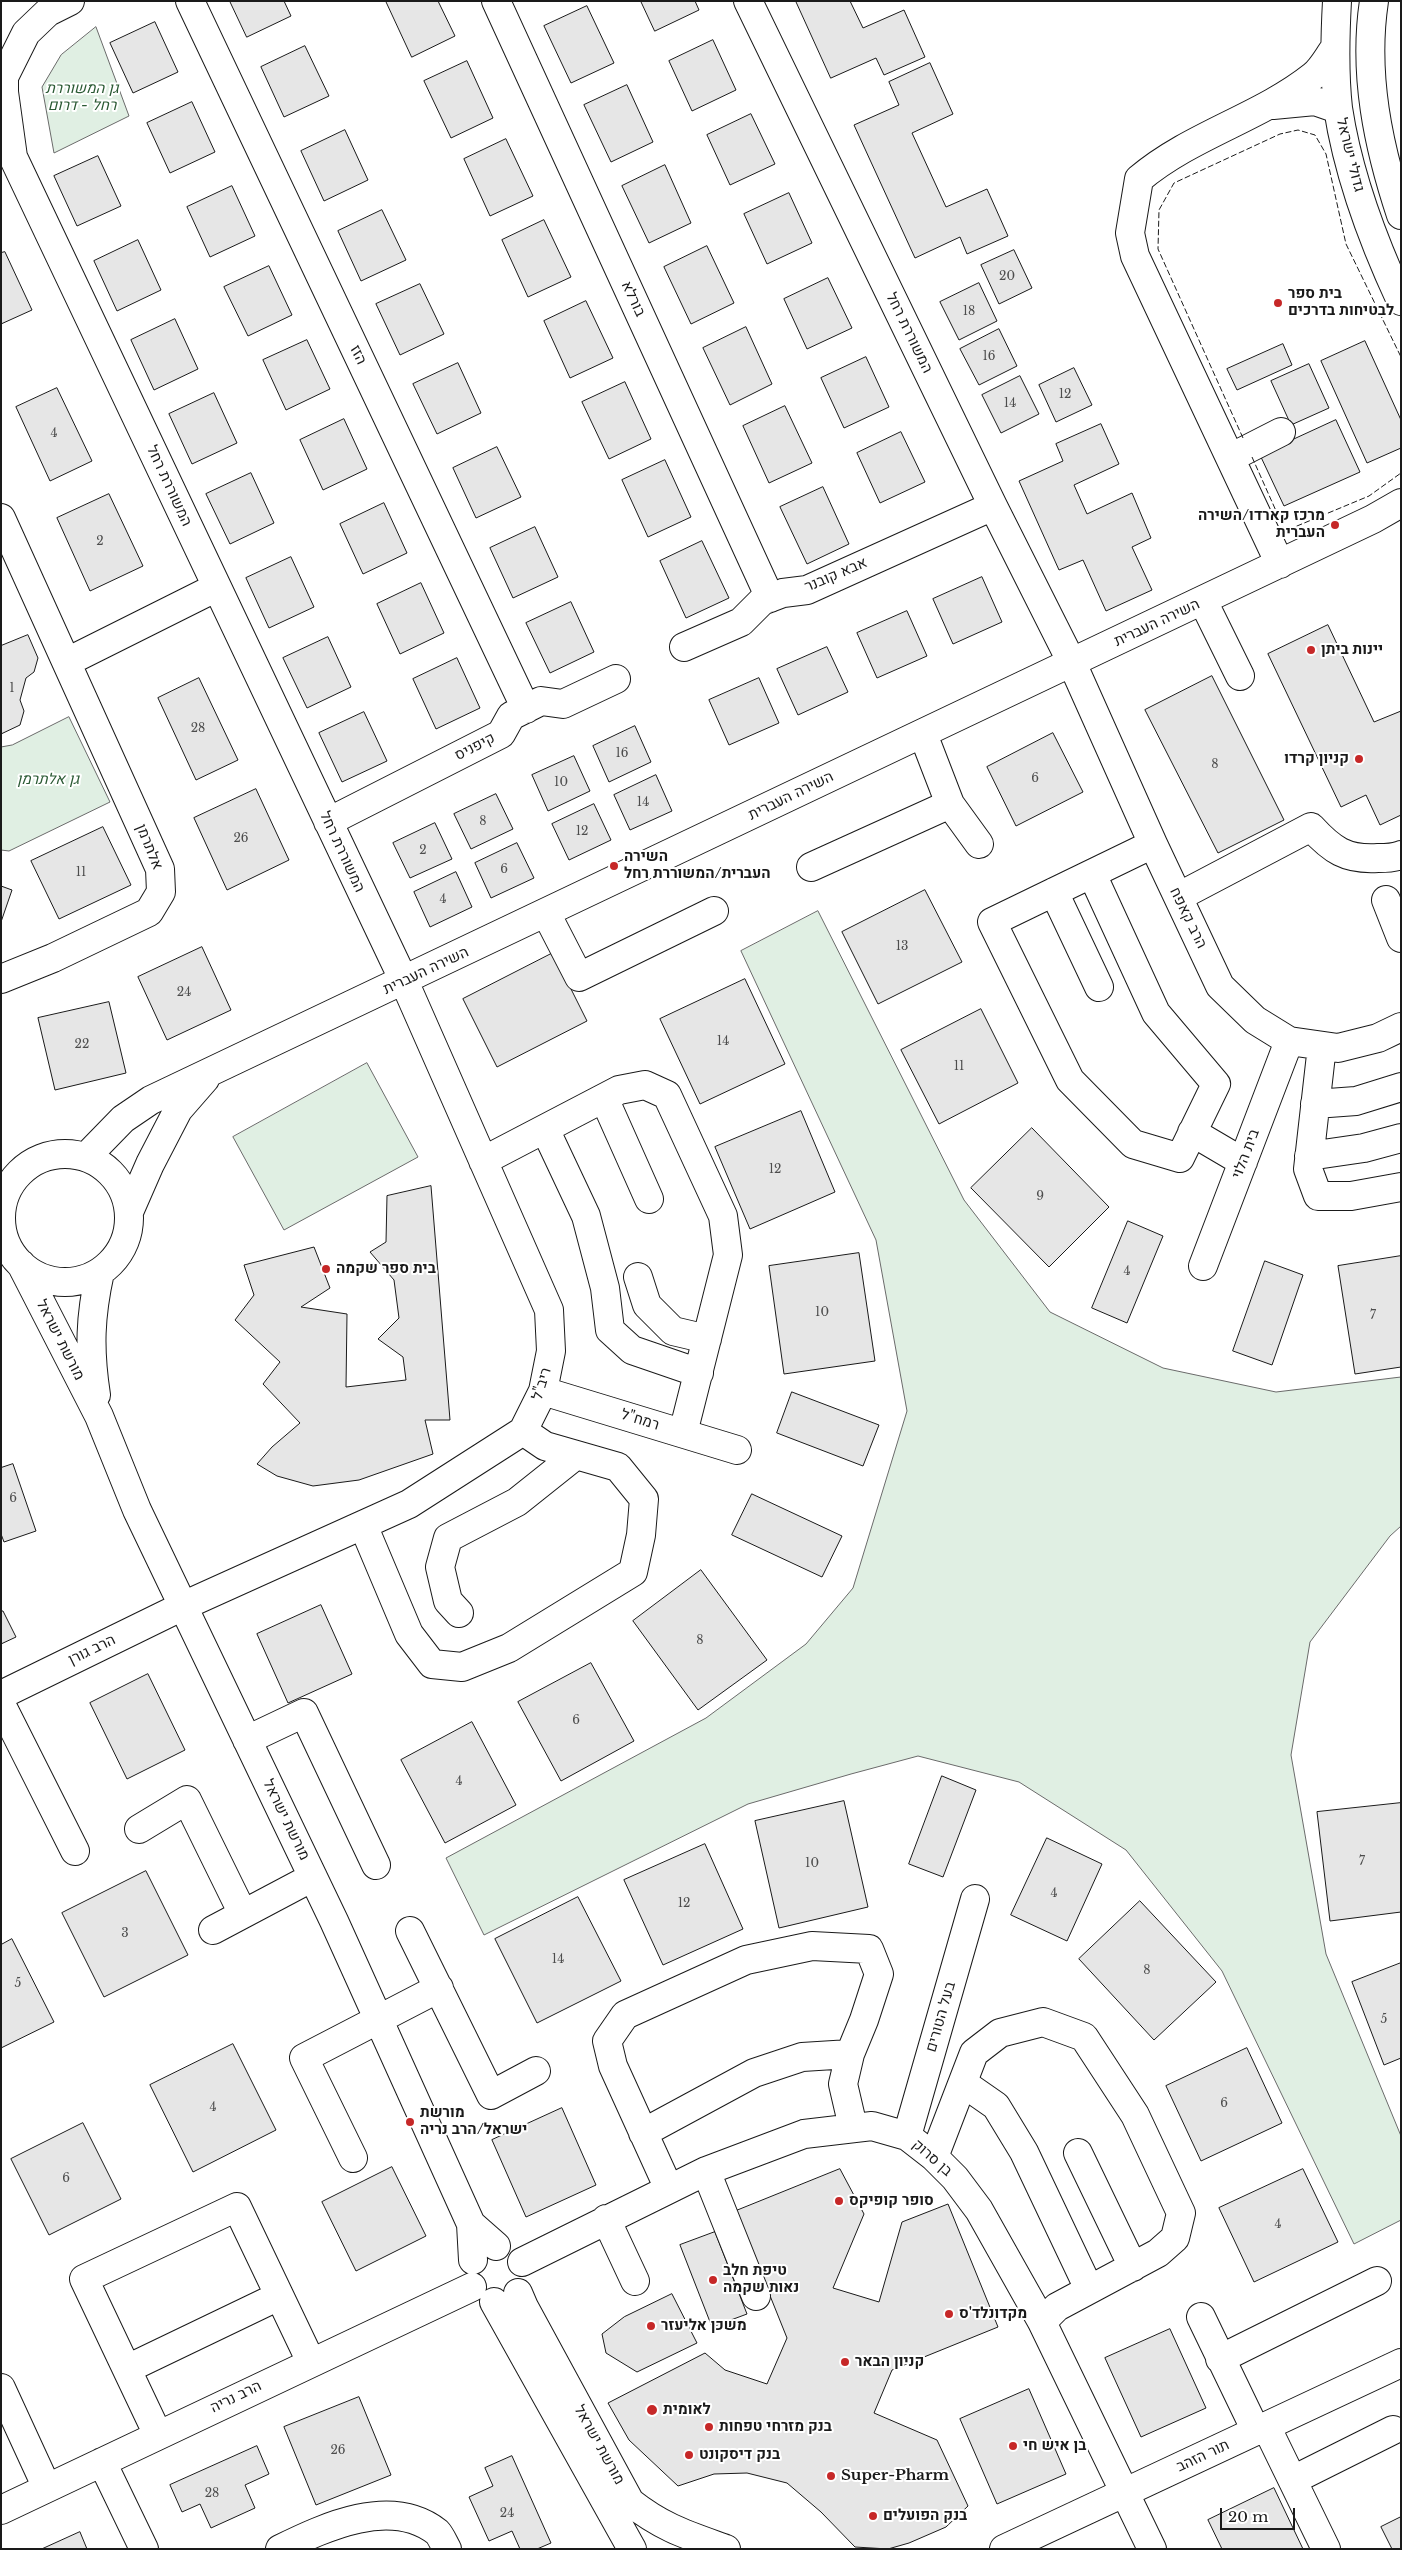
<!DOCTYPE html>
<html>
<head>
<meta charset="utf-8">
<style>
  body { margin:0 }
  #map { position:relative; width:1402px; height:2550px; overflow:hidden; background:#fff; font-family:"Libre Baskerville",serif }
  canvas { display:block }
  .frame { position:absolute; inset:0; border:2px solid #1a1a1a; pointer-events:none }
  .scale { position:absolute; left:1220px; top:2508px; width:75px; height:22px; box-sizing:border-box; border:2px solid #1a1a1a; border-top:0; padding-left:6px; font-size:15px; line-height:18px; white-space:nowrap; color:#1a1a1a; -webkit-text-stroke:4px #fff; paint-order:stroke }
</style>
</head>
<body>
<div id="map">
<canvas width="1402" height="2550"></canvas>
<div class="frame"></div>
<div class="scale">20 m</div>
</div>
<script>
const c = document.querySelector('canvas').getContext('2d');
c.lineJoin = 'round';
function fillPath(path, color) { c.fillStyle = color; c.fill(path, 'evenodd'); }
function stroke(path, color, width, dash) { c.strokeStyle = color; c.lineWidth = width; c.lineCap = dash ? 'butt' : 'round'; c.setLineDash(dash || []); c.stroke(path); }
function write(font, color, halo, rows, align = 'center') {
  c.font = font + ' "Libre Baskerville",Heebo,serif'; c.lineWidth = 4; c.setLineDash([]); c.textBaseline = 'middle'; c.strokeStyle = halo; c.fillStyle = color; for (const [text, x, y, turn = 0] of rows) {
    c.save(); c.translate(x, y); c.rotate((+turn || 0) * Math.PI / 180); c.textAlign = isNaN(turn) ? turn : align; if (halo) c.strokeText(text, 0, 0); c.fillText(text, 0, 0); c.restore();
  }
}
const green = new Path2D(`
  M 96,27 L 129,116 L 54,153 L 42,87 L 61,55 Z
  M 69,717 L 110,802 L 9,851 L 1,850 L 1,747 L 12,745 Z
  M 818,911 L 964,1200 L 1050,1312 L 1163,1368 L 1276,1392 L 1401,1377 L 1401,1526 L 1390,1536 L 1310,1642 L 1291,1755 L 1326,1954 L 1401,2136 L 1401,2220 L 1354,2244 L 1222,1971 L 1126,1850 L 1019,1782 L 918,1756 L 851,1774 L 748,1804 L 484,1935 L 446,1858 L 706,1718 L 806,1644 L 853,1588 L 907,1411 L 876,1240 L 741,951 Z
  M 367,1063 L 418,1157 L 284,1230 L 233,1137 Z`);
fillPath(green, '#e0efe3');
stroke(green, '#6a6a6a', 1);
const building = new Path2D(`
  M 230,1 L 284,1 L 291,16 L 247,37 Z
  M 386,1 L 438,1 L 455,36 L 412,57 Z
  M 641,1 L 695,1 L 699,10 L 655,31 Z
  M 796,1 L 850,1 L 863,28 L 904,10 L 925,57 L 884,75 L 876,58 L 831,78 Z
  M 587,6 L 614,63 L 571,83 L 544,26 Z
  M 155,22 L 178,72 L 133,93 L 110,43 Z
  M 713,40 L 736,90 L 692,111 L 669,61 Z
  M 305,46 L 329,96 L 284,117 L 261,67 Z
  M 467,61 L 493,118 L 451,138 L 424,81 Z
  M 930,63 L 953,114 L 912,133 L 946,207 L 987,189 L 1008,236 L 967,254 L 960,237 L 915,258 L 854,125 L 899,105 L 889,82 Z
  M 627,85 L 653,142 L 611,162 L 584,105 Z
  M 192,102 L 215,152 L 170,173 L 147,123 Z
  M 751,114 L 775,164 L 730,185 L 707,135 Z
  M 345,130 L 368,180 L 324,201 L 301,151 Z
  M 506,139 L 533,196 L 490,216 L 464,159 Z
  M 98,156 L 121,206 L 77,226 L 54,176 Z
  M 665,165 L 691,223 L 649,243 L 622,186 Z
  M 232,186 L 255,236 L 210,257 L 187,207 Z
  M 789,193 L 812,243 L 767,264 L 744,214 Z
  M 382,210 L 406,260 L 361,281 L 338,231 Z
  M 544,220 L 571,277 L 528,297 L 502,240 Z
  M 138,240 L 161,290 L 117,311 L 94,261 Z
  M 707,246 L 734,303 L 691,324 L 664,267 Z
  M 1014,250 L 1032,288 L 999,304 L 981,265 Z
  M 5,252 L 32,310 L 1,324 L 1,253 Z
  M 269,266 L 292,315 L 248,336 L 224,287 Z
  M 828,278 L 852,328 L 807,349 L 784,299 Z
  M 979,283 L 997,321 L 959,340 L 940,302 Z
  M 420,284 L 444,334 L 400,355 L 376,304 Z
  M 586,301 L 613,358 L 570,378 L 544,321 Z
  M 175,319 L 198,369 L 154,390 L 131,340 Z
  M 746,327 L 772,384 L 730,405 L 703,348 Z
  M 999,329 L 1017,366 L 979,385 L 960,349 Z
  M 307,340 L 330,389 L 286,410 L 263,360 Z
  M 1365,341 L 1401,420 L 1401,448 L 1367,463 L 1321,361 Z
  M 1283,344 L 1292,365 L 1237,390 L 1227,369 Z
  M 866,357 L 889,407 L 844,428 L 821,378 Z
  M 458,363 L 481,413 L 437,434 L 413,384 Z
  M 1309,364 L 1329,408 L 1291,425 L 1271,381 Z
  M 1074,368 L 1092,405 L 1056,422 L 1039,385 Z
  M 1020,376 L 1039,414 L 1001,433 L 982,395 Z
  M 625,382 L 651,439 L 609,459 L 582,402 Z
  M 57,388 L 92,461 L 50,481 L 16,407 Z
  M 214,393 L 237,443 L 192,464 L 169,414 Z
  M 785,406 L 812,463 L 769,483 L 743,426 Z
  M 344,419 L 367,469 L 323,490 L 300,440 Z
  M 1336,420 L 1360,472 L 1284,506 L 1260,455 Z
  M 1101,424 L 1119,464 L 1074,485 L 1087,514 L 1132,493 L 1151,538 L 1132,547 L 1152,590 L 1106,611 L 1083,560 L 1059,570 L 1019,481 L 1063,461 L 1056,444 Z
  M 901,432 L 925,482 L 880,503 L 857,453 Z
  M 497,447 L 521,497 L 476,518 L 453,468 Z
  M 665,460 L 691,517 L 648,537 L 622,480 Z
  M 251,473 L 274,523 L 230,544 L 206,494 Z
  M 823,487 L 849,544 L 807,564 L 780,507 Z
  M 109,494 L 143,566 L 90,591 L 57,518 Z
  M 384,503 L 407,553 L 363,574 L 340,524 Z
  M 535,527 L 558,577 L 513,598 L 490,548 Z
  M 702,541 L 729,598 L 686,618 L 660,561 Z
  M 291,557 L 314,607 L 269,628 L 246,578 Z
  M 982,577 L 1002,622 L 953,644 L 933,599 Z
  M 421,583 L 444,633 L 400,654 L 377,604 Z
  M 571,602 L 594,652 L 550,673 L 526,623 Z
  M 907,611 L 927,656 L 877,678 L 857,633 Z
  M 1328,625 L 1374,722 L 1401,711 L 1401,815 L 1380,825 L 1366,795 L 1341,807 L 1268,654 Z
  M 28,635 L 38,658 L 34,672 L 26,678 L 20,700 L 24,711 L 20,725 L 1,734 L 1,646 Z
  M 328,637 L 351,687 L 307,708 L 283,658 Z
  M 827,647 L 848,692 L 798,715 L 777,669 Z
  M 457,658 L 480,708 L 436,729 L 413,679 Z
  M 1212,676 L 1284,820 L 1218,853 L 1145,710 Z
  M 199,678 L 238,760 L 196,780 L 158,698 Z
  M 759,678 L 779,723 L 729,745 L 709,700 Z
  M 364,712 L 387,761 L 342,782 L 319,733 Z
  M 635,726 L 651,762 L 609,782 L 593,746 Z
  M 1053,733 L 1083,792 L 1016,826 L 987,767 Z
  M 574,756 L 590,791 L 548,811 L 532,775 Z
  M 656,775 L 672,811 L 630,830 L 614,795 Z
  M 256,789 L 289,860 L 227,890 L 194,818 Z
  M 496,794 L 513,829 L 471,849 L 454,814 Z
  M 594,804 L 611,840 L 569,860 L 552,824 Z
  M 435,823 L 452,859 L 410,878 L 393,843 Z
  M 103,827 L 131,885 L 59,919 L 31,861 Z
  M 517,843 L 534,878 L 491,898 L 475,863 Z
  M 456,872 L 472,907 L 430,927 L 414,892 Z
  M 1,886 L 12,890 L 1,922 Z
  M 925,890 L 962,962 L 878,1004 L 842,932 Z
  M 202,947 L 231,1010 L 167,1040 L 138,977 Z
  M 553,953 L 587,1021 L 497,1067 L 463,999 Z
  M 745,979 L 785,1064 L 700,1104 L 660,1019 Z
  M 109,1002 L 126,1073 L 55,1090 L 38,1018 Z
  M 981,1009 L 1018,1083 L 939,1124 L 901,1050 Z
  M 801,1111 L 835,1192 L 750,1229 L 715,1147 Z
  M 1032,1128 L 1109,1207 L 1049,1267 L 971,1188 Z
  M 431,1186 L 450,1420 L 425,1420 L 433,1454 L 359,1480 L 313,1486 L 277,1476 L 257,1464 L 272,1447 L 300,1423 L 263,1384 L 280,1362 L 235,1320 L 254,1295 L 244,1265 L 314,1247 L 330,1288 L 301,1307 L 347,1314 L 346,1387 L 406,1380 L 403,1357 L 378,1339 L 399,1318 L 394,1280 L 370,1252 L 386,1242 L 387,1196 Z
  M 1128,1221 L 1163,1236 L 1127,1323 L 1092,1308 Z
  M 859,1253 L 875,1361 L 784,1374 L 769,1266 Z
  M 1401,1256 L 1401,1367 L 1355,1374 L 1338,1266 Z
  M 1265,1261 L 1303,1275 L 1272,1365 L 1233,1351 Z
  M 792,1392 L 879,1425 L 863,1466 L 777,1433 Z
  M 13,1464 L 36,1531 L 4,1542 L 1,1534 L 1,1468 Z
  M 752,1494 L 842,1536 L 822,1577 L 732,1535 Z
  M 701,1570 L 767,1660 L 698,1710 L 633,1621 Z
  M 321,1605 L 352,1674 L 288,1703 L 257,1634 Z
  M 1,1611 L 3,1611 L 16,1637 L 1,1644 Z
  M 591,1663 L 634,1741 L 561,1781 L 518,1702 Z
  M 148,1674 L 185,1750 L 127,1779 L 90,1703 Z
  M 472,1722 L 516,1805 L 445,1843 L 401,1760 Z
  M 942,1776 L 976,1790 L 943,1877 L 909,1864 Z
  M 844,1801 L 868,1907 L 779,1928 L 755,1821 Z
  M 1401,1803 L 1401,1912 L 1330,1921 L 1317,1812 Z
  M 1047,1838 L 1102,1864 L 1067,1941 L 1011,1915 Z
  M 705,1844 L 743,1929 L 663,1965 L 624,1880 Z
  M 146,1871 L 188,1955 L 104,1997 L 62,1913 Z
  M 578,1897 L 621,1981 L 537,2023 L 495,1939 Z
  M 1140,1901 L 1216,1982 L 1154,2040 L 1079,1959 Z
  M 12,1939 L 54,2022 L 1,2048 L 1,1945 Z
  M 1401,1963 L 1401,2058 L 1384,2065 L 1352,1982 Z
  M 233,2044 L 276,2130 L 193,2172 L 150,2085 Z
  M 1247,2048 L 1282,2123 L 1201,2161 L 1166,2086 Z
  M 562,2108 L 596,2185 L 526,2217 L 492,2140 Z
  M 83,2123 L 121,2199 L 49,2235 L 11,2159 Z
  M 392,2167 L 426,2236 L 356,2271 L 322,2202 Z
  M 840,2169 L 864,2214 L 833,2288 L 879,2302 L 902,2222 L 948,2204 L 998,2327 L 892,2370 L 874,2413 L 937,2440 L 968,2506 L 946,2527 L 909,2543 L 888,2549 L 855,2547 L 821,2512 L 787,2483 L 747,2473 L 714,2474 L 678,2486 L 629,2440 L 608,2403 L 705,2353 L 725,2370 L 767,2384 L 787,2338 L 736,2211 Z
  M 1303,2169 L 1338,2242 L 1254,2282 L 1219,2208 Z
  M 715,2232 L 747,2314 L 712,2327 L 680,2245 Z
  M 672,2294 L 697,2343 L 637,2372 L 606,2353 L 602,2334 L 624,2317 Z
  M 1170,2329 L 1206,2408 L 1141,2437 L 1105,2358 Z
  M 1029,2389 L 1066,2474 L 997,2504 L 960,2419 Z
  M 359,2397 L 391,2475 L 316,2505 L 284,2427 Z
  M 257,2446 L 269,2474 L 245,2485 L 255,2508 L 211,2528 L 200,2504 L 182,2512 L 170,2485 Z
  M 512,2456 L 551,2543 L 537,2549 L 520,2549 L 512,2531 L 489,2541 L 469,2497 L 493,2486 L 485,2468 Z
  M 1274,2488 L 1303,2549 L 1222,2549 L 1208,2520 Z
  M 1401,2517 L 1401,2549 L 1392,2549 L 1381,2527 Z
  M 80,2532 L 87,2549 L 42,2549 Z`);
fillPath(building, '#e6e6e6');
stroke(building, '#1a1a1a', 1);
const minor = new Path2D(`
  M 190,1 L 526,709
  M 496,1 L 770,598
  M 748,1 L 993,506 L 1072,663 L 1153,844 L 1220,986 L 1255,1020 L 1289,1041 L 1338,1048 L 1378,1038 L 1401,1027
  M 1337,1 C 1335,37 1334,73 1338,108 C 1348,174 1373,241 1401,301
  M 1374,1 C 1363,74 1378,146 1401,215
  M 1273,105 L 1315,101 L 1338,109
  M 1230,458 L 1281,432
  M 1,518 L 160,869 L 161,892 L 149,912 L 53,958 L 1,979
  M 1280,564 L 1135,256 L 1130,233 L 1139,179 C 1191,135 1260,118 1313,76 C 1322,69 1328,57 1334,49
  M 1203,601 L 1240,676
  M 684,647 L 741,622 L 762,601 L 783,593 L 807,590 L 993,506
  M 67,662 L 217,587
  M 923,734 L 950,804 L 979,844
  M 328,822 L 501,734 L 511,716 L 541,701 L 563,704 L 616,679
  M 811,867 L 950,804
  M 1092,874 L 1156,1013 L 1216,1084 L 1180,1158 L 1133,1144 L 1070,1080 L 992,922 L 1153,844
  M 1054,892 L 1099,987
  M 1178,897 L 1311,827 C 1332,850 1346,860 1378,858 C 1385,858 1394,858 1401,855
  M 1386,900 L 1401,938
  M 546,913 L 579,977 L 714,911
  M 1322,1046 L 1308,1169 L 1318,1196 L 1351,1196 L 1401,1187
  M 604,1098 L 649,1199
  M 1315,1104 L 1356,1101 L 1401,1087
  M 545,1129 L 586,1216 L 605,1288 L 610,1330 L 632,1350 L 699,1373
  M 1192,1132 L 1243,1162
  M1 1218a64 64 0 1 1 128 0a64 64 0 1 1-128 0Z
  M 1309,1156 L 1364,1148 L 1401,1138
  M 86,1157 L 123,1119 L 151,1100 L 1373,519 L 1401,503
  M 483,1161 L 619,1090 L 645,1085 L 667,1095 L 723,1216 L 728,1255 L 683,1433
  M 129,1212 L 150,1164 L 178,1110 L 205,1079
  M 21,1264 L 99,1416 L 137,1510 L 334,1921 L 471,2224 L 473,2260
  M 1203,1266 L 1289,1041
  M 638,1277 L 647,1305 L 673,1331 L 707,1339
  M 543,1391 L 737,1450
  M 96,1395 C 89,1349 90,1317 100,1272
  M 363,1525 L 409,1634 L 432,1664 L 462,1667 L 509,1648 L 633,1572 L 641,1535 L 644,1499 L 618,1467 L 545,1446 L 523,1431
  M 459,1613 L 448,1601 L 440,1567 L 448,1538 L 517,1502 L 576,1455
  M 1,1695 L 183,1606 L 409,1504 L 523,1431 L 543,1391 L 551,1351 L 549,1310 L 404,981 L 13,157 L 4,92 L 4,77 L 26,33 L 48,12 L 70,1
  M 1,1704 L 75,1851
  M 247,1740 L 304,1713 L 376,1865
  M 139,1829 L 187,1800 L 243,1914
  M 213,1930 L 313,1877
  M 410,1931 L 491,2095 L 536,2071
  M 963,2083 L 996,2106 L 1024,2152 L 1089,2289
  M 643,2133 L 754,2073 L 802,2057 L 850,2054
  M 907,2136 L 975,1899
  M 1078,2153 L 1133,2267
  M 934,2157 L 974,2053 L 1000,2033 L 1043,2022 L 1084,2037 L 1135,2115 L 1181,2213 L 1175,2238 L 1158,2253 L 1057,2307 L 1042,2322
  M 353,2158 L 304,2058 L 439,1988
  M 706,2171 L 756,2296
  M 669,2189 L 613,2066 L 607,2041 L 625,2015 L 746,1960 L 812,1946 L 869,1949 L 879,1974 L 864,2020 L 850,2054 L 843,2084 L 853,2127
  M 606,2219 L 635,2281
  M 471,2224 L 496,2246
  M 522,2262 L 706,2171 L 804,2134 L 872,2126 L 907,2136 L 934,2157 L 955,2178 L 979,2210 L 1042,2322 L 1152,2549
  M 518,2293 L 524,2307 L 630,2502 C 663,2528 687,2535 726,2549
  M 494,2302 L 632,2549
  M 1201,2317 L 1256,2431
  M 1220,2359 L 1377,2281
  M 127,2369 L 279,2296
  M 1,2388 L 47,2488
  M 1266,2426 L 1326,2549
  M 158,2435 L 84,2279 L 237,2207 L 311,2362
  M 102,2462 L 144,2549
  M 1293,2480 L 1393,2430
  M 1,2510 L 472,2287
  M 280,2549 C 325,2527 391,2496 437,2532 C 441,2536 444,2544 447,2549
  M 1004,2549 L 1401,2363`);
stroke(minor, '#1a1a1a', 30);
stroke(minor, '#fff', 28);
stroke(new Path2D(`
  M 1243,438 L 1158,249 L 1159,210 L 1174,183 L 1280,134 L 1298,130 L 1315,135 L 1326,154 L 1346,244 L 1401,357
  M 1252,457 L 1285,531 L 1369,496 L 1401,473`), '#1a1a1a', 1, [6, 2.5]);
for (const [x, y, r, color] of [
  [1278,303,5,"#c62828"],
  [1335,525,5,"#c62828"],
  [1311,650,5,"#c62828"],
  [1359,759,5,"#c62828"],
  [614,866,5,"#c62828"],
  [326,1269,5,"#c62828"],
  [410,2122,5,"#c62828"],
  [839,2201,5,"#c62828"],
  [713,2280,5,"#c62828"],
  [949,2314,5,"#c62828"],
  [651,2326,5,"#c62828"],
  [845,2362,5,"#c62828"],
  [652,2410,6,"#c62828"],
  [709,2427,5,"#c62828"],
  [1013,2446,5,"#c62828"],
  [689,2455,5,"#c62828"],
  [831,2476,5,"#c62828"],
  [873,2516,5,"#c62828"]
]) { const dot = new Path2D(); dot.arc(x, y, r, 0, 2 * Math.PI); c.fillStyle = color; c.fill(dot); stroke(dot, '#fff', 2); }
write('12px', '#4d4d4d', null, [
  ["20",1007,277],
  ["18",969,312],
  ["16",989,357],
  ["12",1065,395],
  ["14",1010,404],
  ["4",54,434],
  ["2",100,542],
  ["1",12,689],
  ["28",198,729],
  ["16",622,754],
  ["8",1215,765],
  ["6",1035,779],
  ["10",561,783],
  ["14",643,803],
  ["8",483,822],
  ["12",582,832],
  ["26",241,839],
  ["2",423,851],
  ["6",504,870],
  ["11",81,873],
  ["4",443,900],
  ["13",902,947],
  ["24",184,993],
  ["14",723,1042],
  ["22",82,1045],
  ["11",959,1067],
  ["12",775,1170],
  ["9",1040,1197],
  ["4",1127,1272],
  ["10",822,1313],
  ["7",1373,1316],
  ["6",13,1499],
  ["8",700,1641],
  ["6",576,1721],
  ["4",459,1782],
  ["7",1362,1862],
  ["10",812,1864],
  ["4",1054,1894],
  ["12",684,1904],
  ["3",125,1934],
  ["14",558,1960],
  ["8",1147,1971],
  ["5",18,1984],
  ["5",1384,2020],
  ["6",1224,2104],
  ["4",213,2108],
  ["6",66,2179],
  ["4",1278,2225],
  ["26",338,2451],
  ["28",212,2494],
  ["24",507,2514]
]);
write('italic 15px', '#2b5a34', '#fff', [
  ["גן המשוררת",82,89],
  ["רחל - דרום",82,106],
  ["גן אלתרמן",48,780]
]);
write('15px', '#1a1a1a', '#fff', [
  ["גדולי ישראל",1350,155,76],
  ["בורלא",633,299,65],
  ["המשוררת רחל",909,333,64],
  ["הזז",358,355,65],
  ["המשוררת רחל",169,486,65],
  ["אבא קובנר",836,575,-23],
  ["השירה העברית",1157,623,-25],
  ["קיפניס",475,747,-27],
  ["השירה העברית",791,796,-26],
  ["אלתרמן",149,847,68],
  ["המשוררת רחל",342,852,65],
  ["הרב קאפח",1188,918,64],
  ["השירה העברית",426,971,-25],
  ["בית הלוי",1246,1154,-69],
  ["מורשת ישראל",60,1340,63],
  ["ריב\"ל",542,1384,-73],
  ["רמח\"ל",640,1420,17],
  ["הרב גורן",92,1650,-26],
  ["מורשת ישראל",286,1820,64],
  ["בעל הטורים",941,2017,-74],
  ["בן סרוק",932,2158,41],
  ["הרב נריה",236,2397,-26],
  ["מורשת ישראל",599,2445,61],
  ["תור הזהב",1203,2456,-25]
]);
write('bold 15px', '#1a1a1a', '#fff', [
  ["בית ספר",1288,294],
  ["לבטיחות בדרכים",1288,311],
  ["מרכז קארדו/השירה",1325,516,"right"],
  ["העברית",1325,533,"right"],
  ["יינות ביתן",1321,650],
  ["קניון קרדו",1349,759,"right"],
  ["השירה",624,857],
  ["העברית/המשוררת רחל",624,874],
  ["בית ספר שקמה",336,1269],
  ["מורשת",420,2113],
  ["ישראל/הרב נריה",420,2130],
  ["סופר קופיקס",849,2201],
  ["טיפת חלב",723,2271],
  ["נאות שקמה",723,2288],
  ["מקדונלד'ס",959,2314],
  ["משכן אליעזר",661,2326],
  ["קניון הבאר",855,2362],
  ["לאומית",663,2410],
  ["בנק מזרחי טפחות",719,2427],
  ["בן איש חי",1023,2446],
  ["בנק דיסקונט",699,2455],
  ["Super-Pharm",841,2476],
  ["בנק הפועלים",883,2516]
], 'left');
</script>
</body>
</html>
